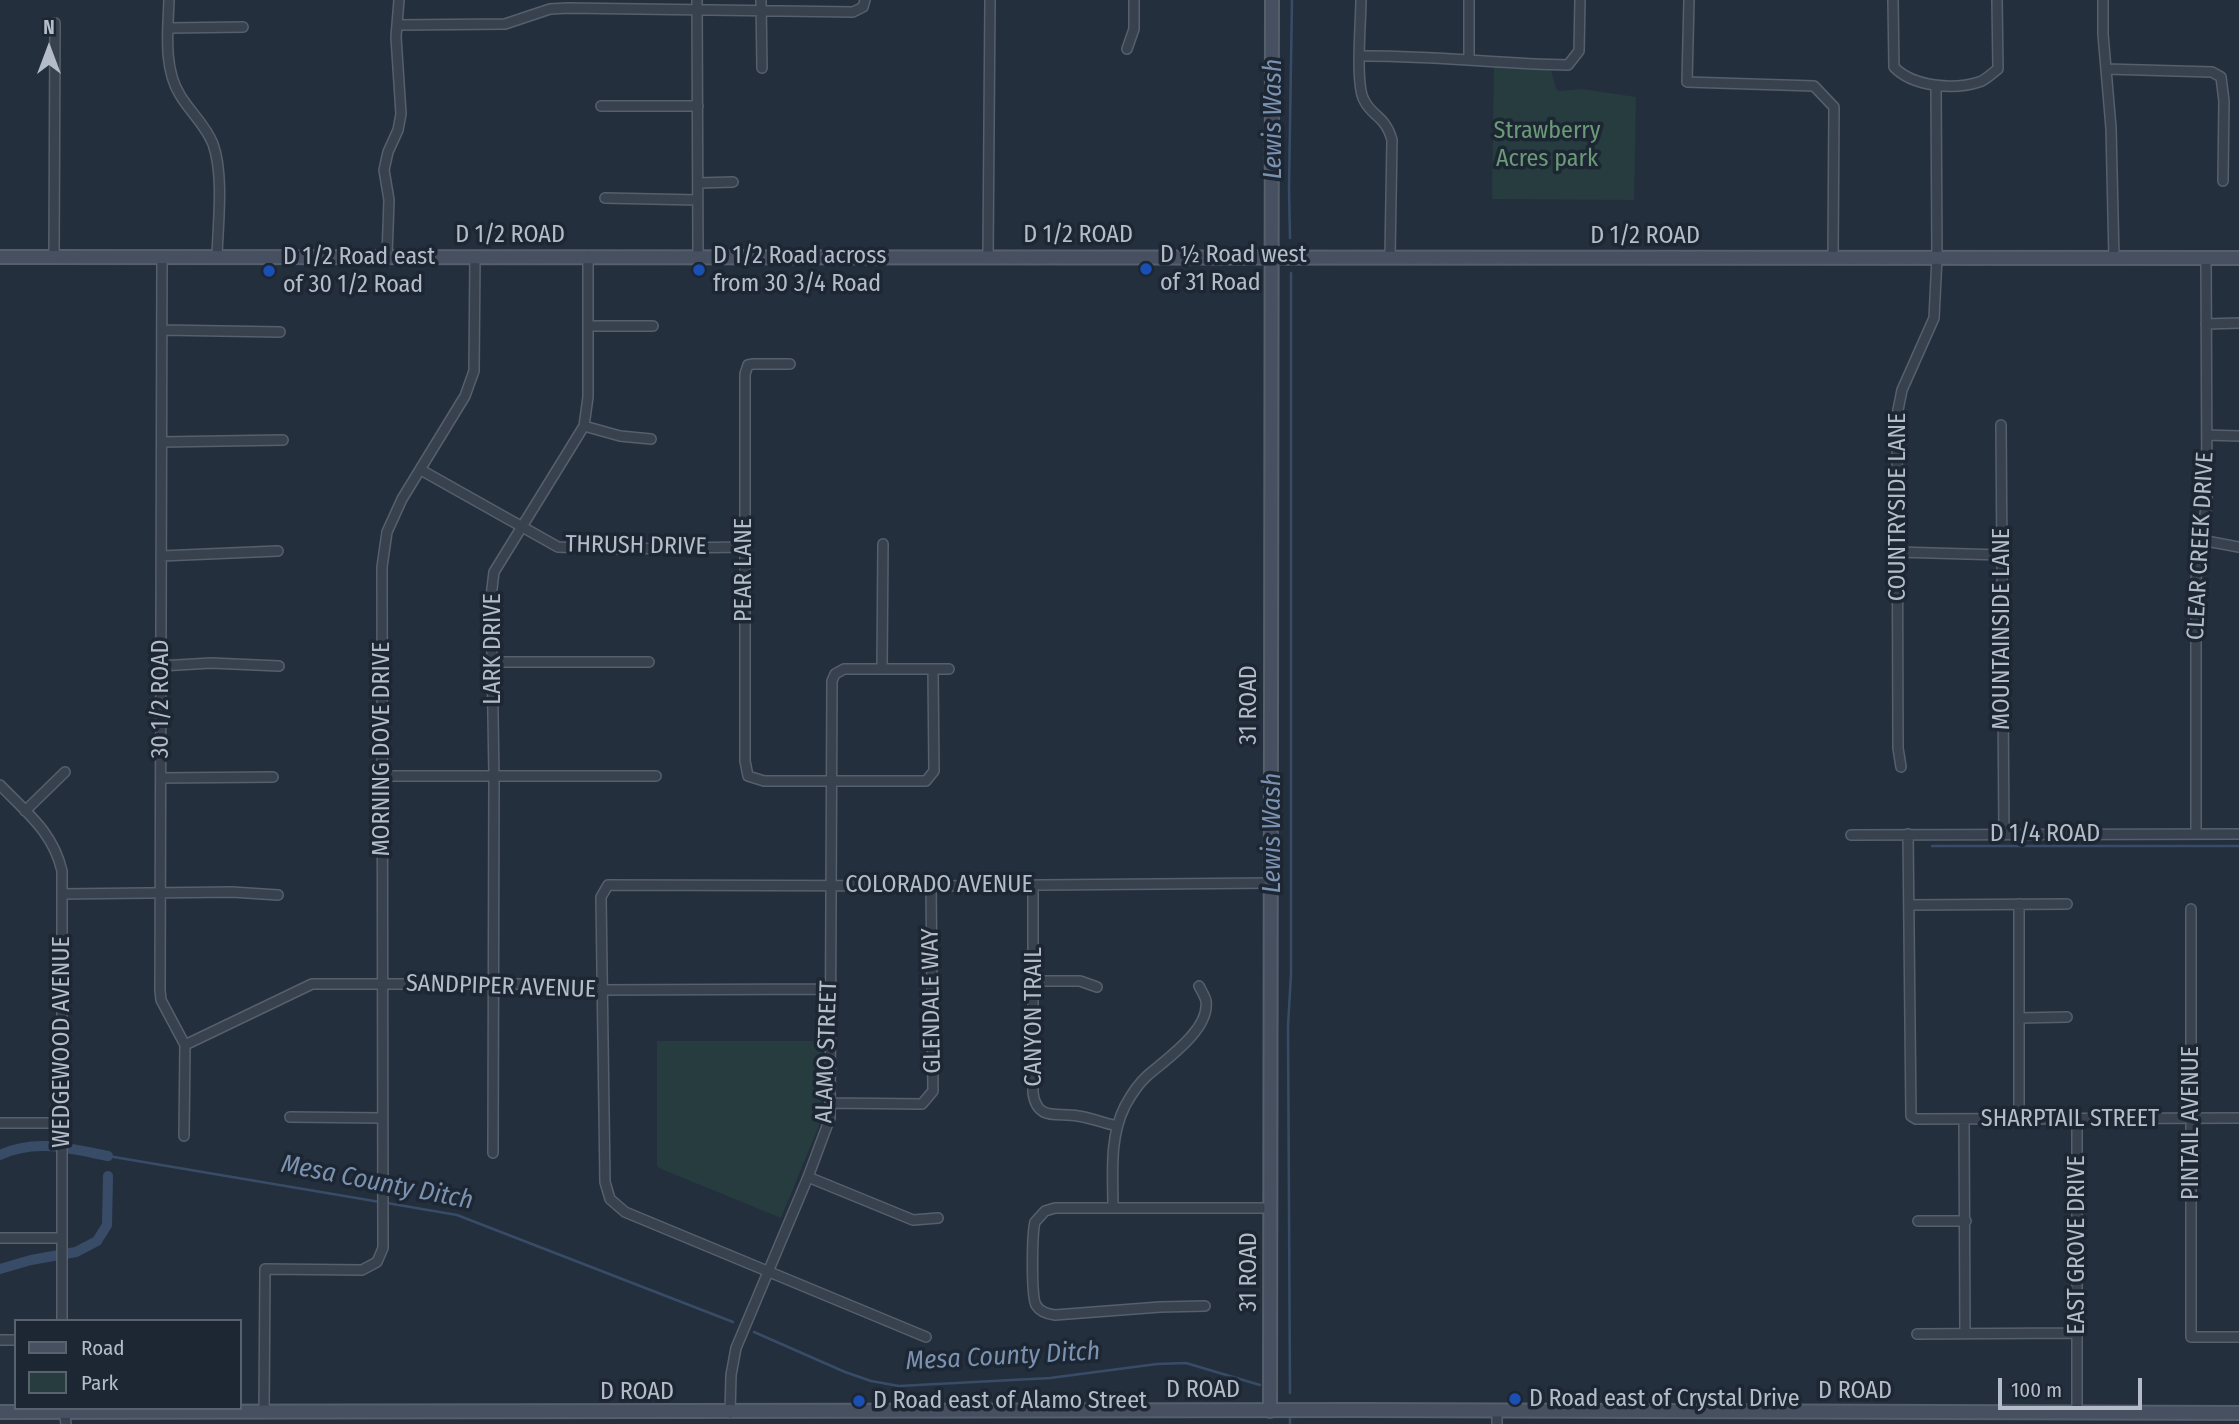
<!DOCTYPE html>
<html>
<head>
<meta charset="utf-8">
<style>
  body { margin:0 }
  #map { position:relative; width:2239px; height:1424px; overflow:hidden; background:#242f3e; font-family:"Fira Sans Condensed",sans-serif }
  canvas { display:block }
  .legend { position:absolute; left:14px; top:1319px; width:228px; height:91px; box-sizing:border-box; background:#1d2633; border:2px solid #59626f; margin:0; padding:9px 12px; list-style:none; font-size:21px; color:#b4bcc9 }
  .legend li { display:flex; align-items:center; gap:14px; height:35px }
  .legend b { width:35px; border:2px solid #59626f }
  .north { position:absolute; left:14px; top:14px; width:70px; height:70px; -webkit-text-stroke:5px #1d2633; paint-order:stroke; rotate:0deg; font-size:19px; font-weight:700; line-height:28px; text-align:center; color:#b4bcc9 }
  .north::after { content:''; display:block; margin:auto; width:24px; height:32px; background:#b4bcc9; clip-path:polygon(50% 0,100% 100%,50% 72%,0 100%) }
  .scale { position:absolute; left:1998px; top:1378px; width:144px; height:32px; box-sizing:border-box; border:4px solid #b4bcc9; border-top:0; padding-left:9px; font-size:21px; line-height:24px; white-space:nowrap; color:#b4bcc9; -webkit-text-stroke:5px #1d2633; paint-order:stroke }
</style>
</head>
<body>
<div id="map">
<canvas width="2239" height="1424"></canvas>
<ul class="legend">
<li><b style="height:9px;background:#465061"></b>Road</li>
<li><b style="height:19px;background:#263c3f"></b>Park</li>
</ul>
<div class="north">N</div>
<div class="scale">100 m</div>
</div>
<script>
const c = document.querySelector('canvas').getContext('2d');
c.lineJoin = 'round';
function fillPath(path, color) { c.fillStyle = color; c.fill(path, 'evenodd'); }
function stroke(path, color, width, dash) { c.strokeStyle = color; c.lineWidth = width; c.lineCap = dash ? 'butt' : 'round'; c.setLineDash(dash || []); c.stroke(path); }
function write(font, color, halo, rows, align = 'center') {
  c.font = font + ' "Fira Sans Condensed",sans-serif'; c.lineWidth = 7; c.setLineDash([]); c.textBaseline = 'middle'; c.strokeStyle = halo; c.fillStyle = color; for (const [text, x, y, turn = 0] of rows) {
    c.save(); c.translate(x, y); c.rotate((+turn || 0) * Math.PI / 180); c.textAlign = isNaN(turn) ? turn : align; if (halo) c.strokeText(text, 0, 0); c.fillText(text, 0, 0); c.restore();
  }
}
fillPath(new Path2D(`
  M 1494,64 L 1551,70 L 1556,89 L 1559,91 L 1582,89 L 1636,97 L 1634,200 L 1492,199 Z
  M 657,1041 L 822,1041 L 820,1123 L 781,1218 L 659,1168 L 657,1165 Z`), '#263c3f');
stroke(new Path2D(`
  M 1290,238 L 1289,188 L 1292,0
  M 1932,846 L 2239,846
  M 108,1156 L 380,1202
  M 387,1203 L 457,1215 L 733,1322
  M 754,1332 L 845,1372 L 871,1381 L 899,1386 L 1050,1378 L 1157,1364 L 1186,1363 L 1260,1385
  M 1290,1393 L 1288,1026 L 1291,974 L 1291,273
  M 1290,1417 L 1290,1424`), '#394c67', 2.5);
stroke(new Path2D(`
  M 0,1155 C 36,1138 71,1149 108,1156
  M 0,1269 L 31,1260 L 76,1252 L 97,1241 L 107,1225 L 108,1176`), '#394c67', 10);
const street = new Path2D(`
  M 169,0 C 168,30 163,68 180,95 C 190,112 205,124 213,144 C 224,175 218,223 217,256
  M 697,0 L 698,256
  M 761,0 L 762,68
  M 1361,0 C 1361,21 1355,84 1364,100 C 1372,117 1385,115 1392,140 L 1390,256
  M 1469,0 L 1469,59
  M 1689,0 L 1687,82 L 1814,86 L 1834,107 L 1833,257
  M 1893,0 L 1894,67 C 1913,87 1954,90 1979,82 C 1986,80 1992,73 1998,69 L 1997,0
  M 2103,0 L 2103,34 L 2111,128 L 2114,258
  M 398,25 L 505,24 L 550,9 L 568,8 L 853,12 L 863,7 L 865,0
  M 169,28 L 243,27
  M 1127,49 L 1134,29 L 1134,0
  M 1361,56 C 1430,55 1499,64 1568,65 L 1579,51 L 1580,0
  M 2106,69 L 2212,72 L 2221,77 L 2224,101 L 2223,181
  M 601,106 L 698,106
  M 698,183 L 733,182
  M 605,198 L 698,200
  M 387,256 L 389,200 L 384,170 L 388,152 L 398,130 L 401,114 L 396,37 L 399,0
  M 988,256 L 990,0
  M 54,257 L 55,23
  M 162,257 L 160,990 L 161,1000 L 185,1045 L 184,1136
  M 2206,324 L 2239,323
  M 588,326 L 653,326
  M 162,330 L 280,332
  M 790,364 L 753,364 L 748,365 L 745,374 L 745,761 L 748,776 L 764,781 L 926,781 L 934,771 L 933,669
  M 2001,425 L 2004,833
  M 584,426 L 620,436 L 651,439
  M 2207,435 L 2239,436
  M 162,442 L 283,440
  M 421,470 L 558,547 L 611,549 L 744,547
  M 2201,540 L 2239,547
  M 1897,552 L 2002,555
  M 161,556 L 278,551
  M 491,662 L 649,662
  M 161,666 L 211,663 L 279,666
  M 882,669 L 883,544
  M 1901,767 L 1898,748 L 1897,415 L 1902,390 L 1934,318 L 1937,257 L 1936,87
  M 383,776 L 656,776
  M 161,778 L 273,777
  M 0,785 C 27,813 53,832 62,871 L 62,1321
  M 25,811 L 65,772
  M 1908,834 L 1911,1116 L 1916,1119 L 2239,1118
  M 2196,834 L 2196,579 L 2207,500 L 2206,258
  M 1851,835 L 2239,834
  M 1033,885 L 1033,1093 C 1037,1122 1058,1112 1078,1116 C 1091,1118 1104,1123 1117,1126
  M 62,894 L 232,892 L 278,895
  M 2019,904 L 2019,1119
  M 1909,905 L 2067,904
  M 2191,909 L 2191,1337 L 2239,1337
  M 1034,981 L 1080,981 L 1097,987
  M 2019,1018 L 2067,1017
  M 185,1045 L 312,984 L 552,984 L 601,990 L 830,989
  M 830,1103 L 922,1104 L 933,1091 L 931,886
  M 290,1117 L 382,1118
  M 1964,1120 L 1965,1333
  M 2077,1120 L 2077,1412
  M 0,1123 L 62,1123
  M 493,1153 L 494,775 L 491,597 L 494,572 L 584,426 L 588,397 L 588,256
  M 808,1177 L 913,1220 L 938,1218
  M 1113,1208 C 1113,1174 1109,1138 1125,1106 C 1131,1095 1138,1084 1147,1076 C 1165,1060 1210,1030 1206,1001 C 1205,996 1201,990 1199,986
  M 1918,1221 L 1966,1221
  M 0,1238 L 62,1238
  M 1205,1306 L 1160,1307 L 1055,1315 C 1047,1314 1040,1312 1036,1305 C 1031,1296 1032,1233 1035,1222 L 1045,1211 L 1055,1208 L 1270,1208
  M 1917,1334 L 2077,1333
  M 926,1337 L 625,1212 L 610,1199 L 605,1182 L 601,897 L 608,885 L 931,886 L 1270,883
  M 0,1340 L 16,1340
  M 64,1408 L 66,1424
  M 1497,1411 L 1497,1424
  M 264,1412 L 265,1269 L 362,1270 L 377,1262 L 383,1248 L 382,567 L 387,532 L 402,499 L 465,396 L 474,371 L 475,256
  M 730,1413 L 731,1375 L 736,1348 L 808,1177 L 830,1118 L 832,681 L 835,674 L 844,669 L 949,669`);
const secondary = new Path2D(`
  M 0,257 L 2239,258
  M 1270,1411 L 1272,0
  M 0,1412 L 1361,1410 L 2239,1413`);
stroke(street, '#565f6c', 12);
stroke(secondary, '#565f6c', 16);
stroke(street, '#38414e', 9);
stroke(secondary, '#465061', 12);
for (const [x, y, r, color] of [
  [1146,269,7,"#1a4fb4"],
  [699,270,7,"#1a4fb4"],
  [269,271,7,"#1a4fb4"],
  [1515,1399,7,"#1a4fb4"],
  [859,1401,7,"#1a4fb4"]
]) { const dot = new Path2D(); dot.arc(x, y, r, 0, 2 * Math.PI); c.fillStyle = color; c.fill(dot); stroke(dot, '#1d2633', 2.5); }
write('24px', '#6b9a76', '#1d2633', [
  ["Strawberry",1547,131],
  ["Acres park",1547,159]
]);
write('24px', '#b4bcc9', '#1d2633', [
  ["D 1/2 ROAD",510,235],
  ["D 1/2 ROAD",1078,235],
  ["D 1/2 ROAD",1645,236],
  ["COUNTRYSIDE LANE",1898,507,-90],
  ["THRUSH DRIVE",636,546,1],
  ["CLEAR CREEK DRIVE",2201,546,-87],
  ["PEAR LANE",744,570,-90],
  ["MOUNTAINSIDE LANE",2002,629,-90],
  ["LARK DRIVE",493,649,-90],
  ["30 1/2 ROAD",161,699,-90],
  ["31 ROAD",1249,705,-90],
  ["MORNING DOVE DRIVE",382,749,-90],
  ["D 1/4 ROAD",2045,834],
  ["COLORADO AVENUE",939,885],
  ["SANDPIPER AVENUE",501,987,2],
  ["GLENDALE WAY",932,1001,-91],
  ["CANYON TRAIL",1034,1017,-90],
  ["WEDGEWOOD AVENUE",62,1042,-90],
  ["ALAMO STREET",827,1052,-88],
  ["SHARPTAIL STREET",2070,1119],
  ["PINTAIL AVENUE",2191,1123,-90],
  ["EAST GROVE DRIVE",2077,1245,-90],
  ["31 ROAD",1249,1272,-90],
  ["D ROAD",1203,1390],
  ["D ROAD",1855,1391],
  ["D ROAD",637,1392]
]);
write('24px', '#b4bcc9', '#1d2633', [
  ["D ½ Road west",1160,255],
  ["of 31 Road",1160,283],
  ["D 1/2 Road across",713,256],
  ["from 30 3/4 Road",713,284],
  ["D 1/2 Road east",283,257],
  ["of 30 1/2 Road",283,285],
  ["D Road east of Crystal Drive",1529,1399],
  ["D Road east of Alamo Street",873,1401]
], 'left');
write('italic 26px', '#7c92b1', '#1d2633', [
  ["Lewis Wash",1274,119,-90],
  ["Lewis Wash",1273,833,-90],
  ["Mesa County Ditch",377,1183,11],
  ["Mesa County Ditch",1003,1357,-3]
]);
</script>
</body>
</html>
